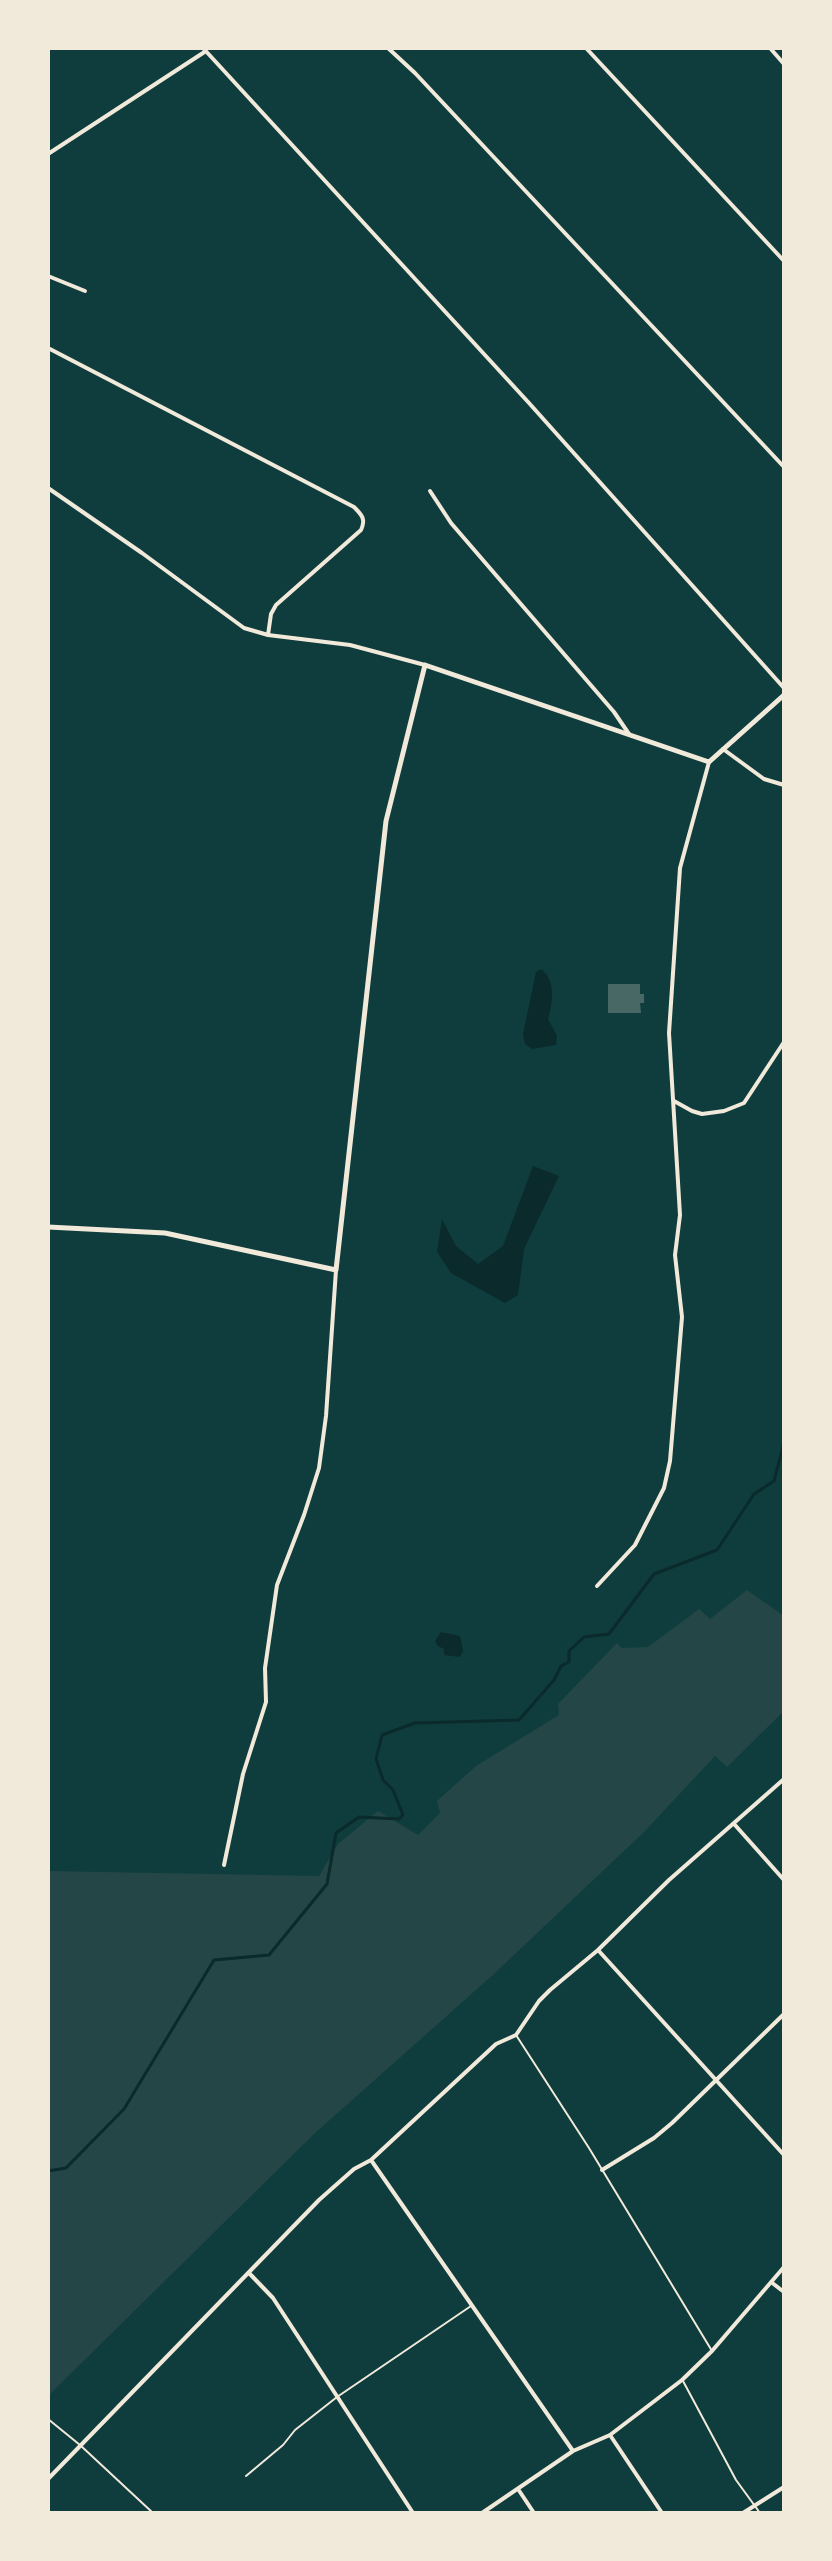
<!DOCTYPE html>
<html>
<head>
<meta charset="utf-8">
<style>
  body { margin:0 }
  #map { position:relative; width:832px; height:2561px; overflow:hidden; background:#0f3d3e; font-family:Rubik,sans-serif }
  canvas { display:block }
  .frame { position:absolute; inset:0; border:50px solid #f1e9da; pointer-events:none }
</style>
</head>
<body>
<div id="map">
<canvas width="832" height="2561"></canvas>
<div class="frame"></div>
</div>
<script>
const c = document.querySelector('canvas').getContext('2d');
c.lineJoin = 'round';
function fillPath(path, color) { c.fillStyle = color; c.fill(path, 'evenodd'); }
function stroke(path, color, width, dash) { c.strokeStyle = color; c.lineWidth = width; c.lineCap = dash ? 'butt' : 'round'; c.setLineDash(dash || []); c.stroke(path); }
fillPath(new Path2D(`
  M 747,1590 L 784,1616 L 784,1711 L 727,1767 L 715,1756 L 644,1832 L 495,1973 L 314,2134 L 48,2396 L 48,1871 L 319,1876 L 338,1844 L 378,1811 L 418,1835 L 440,1813 L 437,1801 L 476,1766 L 559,1715 L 558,1704 L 617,1643 L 622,1648 L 648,1647 L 699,1609 L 710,1619 Z`), '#244646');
fillPath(new Path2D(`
  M 541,969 C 556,980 553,1003 548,1019 L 557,1036 L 556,1045 L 532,1049 L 525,1044 L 523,1034 L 536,972 Z
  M 533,1166 L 559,1176 L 524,1249 L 518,1295 L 505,1303 L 451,1273 L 437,1252 L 442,1219 L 456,1246 L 478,1264 L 503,1246 Z
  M 441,1632 L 460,1636 L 463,1651 L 460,1657 L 444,1655 L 444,1649 L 438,1646 L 435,1641 Z`), '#0a2a2b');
stroke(new Path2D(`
  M 48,2171 L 66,2168 L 124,2109 L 214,1960 L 269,1955 L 327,1884 L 336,1833 L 359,1817 L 399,1819 L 403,1815 L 393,1790 L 383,1780 L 376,1759 L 382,1735 L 415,1723 L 519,1720 L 554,1680 L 561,1666 L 569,1662 L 569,1651 L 584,1637 L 609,1634 L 654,1574 L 717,1550 L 754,1494 L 774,1481 L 784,1443`), '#0a2a2b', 3);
fillPath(new Path2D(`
  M 608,984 L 640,984 L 640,994 L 644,994 L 644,1003 L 640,1003 L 641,1013 L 608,1013 Z`), '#486865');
stroke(new Path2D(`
  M 516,2035 L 589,2148 L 712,2351
  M 683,2381 L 736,2480 L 760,2513
  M 48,2419 L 80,2445 L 153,2513
  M 246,2476 L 283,2445 L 295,2430 L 337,2397 L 471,2306`), '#f1e9da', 2);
stroke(new Path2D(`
  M 203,48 L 529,403 L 784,688
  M 388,48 L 415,73 L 784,467
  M 586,48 L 784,261
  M 770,48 L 784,64
  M 48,154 L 206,51
  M 48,276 L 85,291
  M 48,348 L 354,507 C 362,515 366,519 361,530 L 276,605 L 271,614 L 268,635
  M 48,488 L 142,553 L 244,628 L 268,635 L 350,645 L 425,665
  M 430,491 L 451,523 L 614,712 L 629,734
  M 723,749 L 764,779 L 784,785
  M 674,1101 L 692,1111 L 702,1114 L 724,1111 L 744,1103 L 784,1042
  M 597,1586 L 635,1545 L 664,1488 L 670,1461 L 682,1317 L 675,1255 L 680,1215 L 669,1033 L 680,868 L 709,762
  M 735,1825 L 784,1880
  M 224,1865 L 243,1774 L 266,1702 L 265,1668 L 277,1585 L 304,1515 L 319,1468 L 326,1416 L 336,1270
  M 598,1950 L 784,2155
  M 371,2160 L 573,2451
  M 602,2170 L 654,2138 L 672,2123 L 784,2014
  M 249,2273 L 273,2298 L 413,2513
  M 771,2282 L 784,2292
  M 610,2435 L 662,2513
  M 48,2479 L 319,2200 L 354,2169 L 371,2160 L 496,2044 L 516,2035 L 539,2001 L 550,1990 L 598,1950 L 669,1880 L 784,1779
  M 518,2489 L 534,2513
  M 482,2513 L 573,2451 L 610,2435 L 682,2380 L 712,2351 L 784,2267
  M 743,2513 L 784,2487`), '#f1e9da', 4);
stroke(new Path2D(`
  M 48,1227 L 165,1233 L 336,1270 L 386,821 L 425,665 L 709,762 L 784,695`), '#f1e9da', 5);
</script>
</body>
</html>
